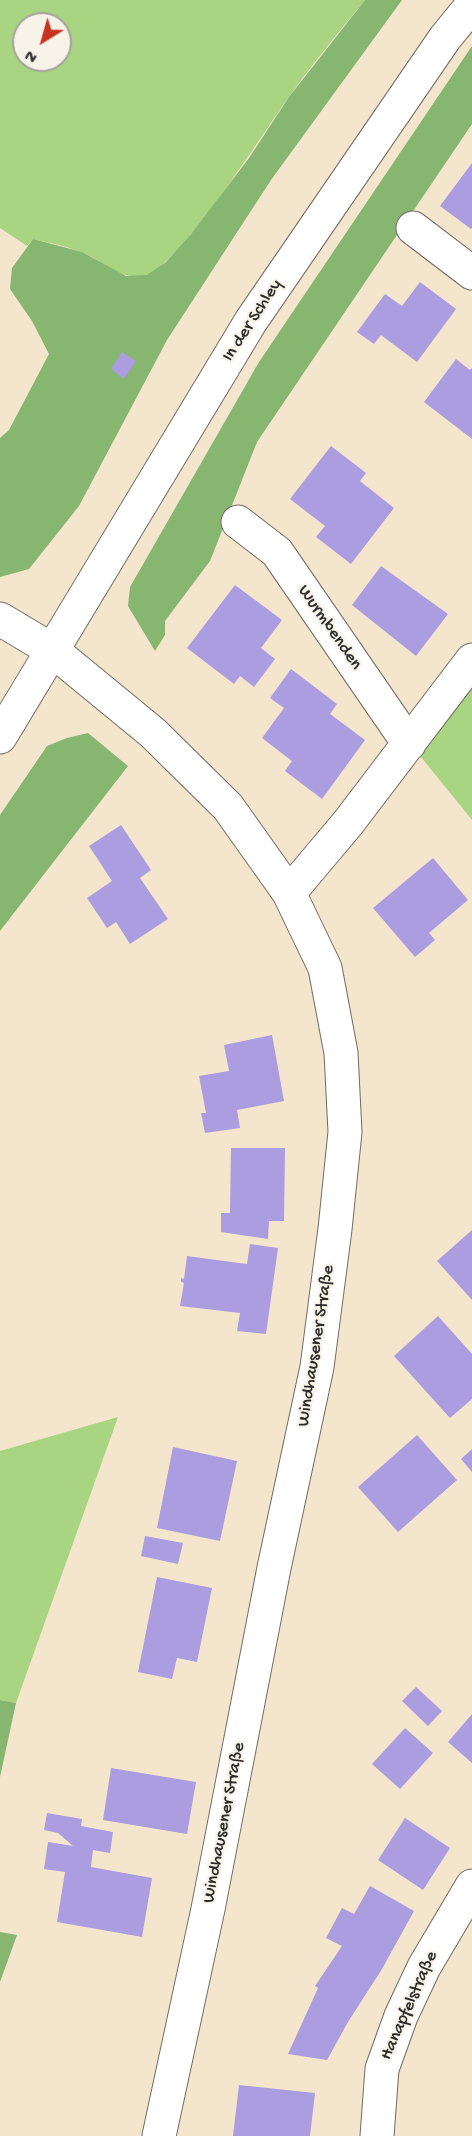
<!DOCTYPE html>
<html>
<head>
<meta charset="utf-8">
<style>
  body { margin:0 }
  #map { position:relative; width:472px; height:2136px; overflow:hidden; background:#f4e5cd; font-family:"Gochi Hand",sans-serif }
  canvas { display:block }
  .north { position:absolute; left:12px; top:12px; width:60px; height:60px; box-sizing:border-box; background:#f7f3e8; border:2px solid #a5a39c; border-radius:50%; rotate:217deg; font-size:16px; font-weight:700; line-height:24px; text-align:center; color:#2b2b2b }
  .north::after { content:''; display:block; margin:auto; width:21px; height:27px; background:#c8321e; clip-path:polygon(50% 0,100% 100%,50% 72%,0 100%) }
</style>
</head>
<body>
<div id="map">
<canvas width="472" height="2136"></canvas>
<div class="north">N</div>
</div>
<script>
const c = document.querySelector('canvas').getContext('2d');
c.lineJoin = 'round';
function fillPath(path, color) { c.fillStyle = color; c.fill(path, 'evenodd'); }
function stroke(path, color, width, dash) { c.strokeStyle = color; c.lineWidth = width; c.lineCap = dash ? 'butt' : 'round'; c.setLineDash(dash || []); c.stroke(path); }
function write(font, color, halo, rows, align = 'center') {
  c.font = font + ' "Gochi Hand",sans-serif'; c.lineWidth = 4.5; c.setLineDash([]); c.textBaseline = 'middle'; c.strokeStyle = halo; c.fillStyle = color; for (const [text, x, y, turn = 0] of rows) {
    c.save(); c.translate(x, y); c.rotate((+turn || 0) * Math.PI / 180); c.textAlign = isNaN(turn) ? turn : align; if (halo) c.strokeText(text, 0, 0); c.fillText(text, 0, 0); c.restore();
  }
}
fillPath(new Path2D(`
  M 0,0 L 365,0 C 339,32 312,64 289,97 C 266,128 176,272 143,276 C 115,279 105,261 81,252 C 66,246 49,243 33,239 L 27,246 L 0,228 ZM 24,24 L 60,24 L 60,60 L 24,60 Z
  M 472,682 L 472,820 L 417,752 Z
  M 118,1417 L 16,1703 L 0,1700 L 0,1451 Z`), '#a9d481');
fillPath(new Path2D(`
  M 365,0 L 402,0 L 271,180 L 167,340 L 79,506 L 29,569 L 0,577 L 0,438 L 9,430 L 49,354 L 32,321 L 10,289 L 12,268 L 33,239 L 82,252 L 126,276 L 147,275 L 166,262 L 191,234 L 249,158 L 289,97 Z
  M 472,46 L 472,124 L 257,442 L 210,561 L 165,621 L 165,635 L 155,651 L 128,606 L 130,587 L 259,362 Z
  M 88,733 L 128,766 L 0,931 L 0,815 L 47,746 L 67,738 Z
  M 0,1700 L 16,1703 L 0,1777 Z
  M 0,1932 L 17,1935 L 0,1982 Z`), '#86b66f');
fillPath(new Path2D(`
  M 472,163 L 472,228 L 471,229 L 440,206 Z
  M 420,282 L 456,309 L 417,362 L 381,335 L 374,344 L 357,332 L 385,294 L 402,306 Z
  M 122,352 L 136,361 L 124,379 L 111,369 Z
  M 456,359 L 470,370 L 472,368 L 472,439 L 424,402 Z
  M 331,446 L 366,473 L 360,481 L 394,508 L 351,564 L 316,537 L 325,526 L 290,499 Z
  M 381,566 L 448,614 L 416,656 L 352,605 Z
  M 235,585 L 282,620 L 261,648 L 275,659 L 254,687 L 240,676 L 234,684 L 187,648 Z
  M 291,669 L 337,704 L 330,714 L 365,740 L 322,799 L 285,771 L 292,761 L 262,738 L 284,708 L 270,698 Z
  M 121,825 L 151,870 L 140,878 L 168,919 L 130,944 L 116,922 L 107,928 L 87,898 L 112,881 L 89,846 Z
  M 433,858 L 468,900 L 429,933 L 435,940 L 415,957 L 373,908 Z
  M 272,1035 L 284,1101 L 237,1110 L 240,1128 L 205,1133 L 201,1113 L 206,1113 L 199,1076 L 229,1071 L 224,1045 Z
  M 231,1148 L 285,1148 L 284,1221 L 269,1221 L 268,1239 L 221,1232 L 221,1213 L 230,1213 Z
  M 472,1230 L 472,1300 L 437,1261 Z
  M 250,1244 L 278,1248 L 266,1334 L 237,1331 L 240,1313 L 180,1306 L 184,1283 L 181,1282 L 181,1278 L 184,1279 L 187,1256 L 247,1264 Z
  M 438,1316 L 472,1354 L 472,1399 L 450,1418 L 394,1356 Z
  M 417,1435 L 457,1480 L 398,1532 L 358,1487 Z
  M 173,1447 L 237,1461 L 220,1541 L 157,1528 Z
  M 472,1449 L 472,1472 L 461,1459 Z
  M 145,1536 L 183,1543 L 178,1564 L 141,1556 Z
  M 157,1577 L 212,1588 L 197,1662 L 177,1658 L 172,1679 L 138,1672 Z
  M 416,1687 L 442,1711 L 428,1726 L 402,1701 Z
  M 472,1714 L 472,1763 L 448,1742 Z
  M 405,1728 L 433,1753 L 400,1789 L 372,1764 Z
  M 111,1768 L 196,1782 L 187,1834 L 103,1820 Z
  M 47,1813 L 82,1819 L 81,1826 L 113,1832 L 110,1853 L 93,1850 L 91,1867 L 152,1878 L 142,1937 L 57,1922 L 65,1872 L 44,1869 L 48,1842 L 73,1846 L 58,1833 L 44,1830 Z
  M 405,1818 L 450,1848 L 423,1890 L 378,1860 Z
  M 370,1886 L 414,1911 L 382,1969 L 348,2022 L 327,2060 L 288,2054 L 318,1988 L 315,1986 L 342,1946 L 326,1938 L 342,1908 L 354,1914 Z
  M 239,2085 L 315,2093 L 310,2136 L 233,2136 Z`), '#ab9ddf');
const street = new Path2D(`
  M 413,228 L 472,273
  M 238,522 L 277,552 L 409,744
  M 289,893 L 348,823 L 472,660
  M 377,2136 L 382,2069 L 401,2016 L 424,1967 L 472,1886`);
const secondary = new Path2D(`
  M 0,619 L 52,650 L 153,733 L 228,807 L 289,893 L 325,968 L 341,1053 L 345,1132 L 335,1229 L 317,1367 L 274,1568 L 208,1909 L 159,2136
  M 0,737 L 251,321 L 445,38 L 472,5`);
stroke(street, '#716c64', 35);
stroke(secondary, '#716c64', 35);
stroke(street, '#fff', 33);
stroke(secondary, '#fff', 33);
write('18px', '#2b2b2b', '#f7f3e8', [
  ["In der Schley",253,321,-57],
  ["Wurmbenden",329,628,55],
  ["Windhausener Straße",317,1346,-81],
  ["Windhausener Straße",225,1823,-79],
  ["Hanapfelstraße",410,2006,-66]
]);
</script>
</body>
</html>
